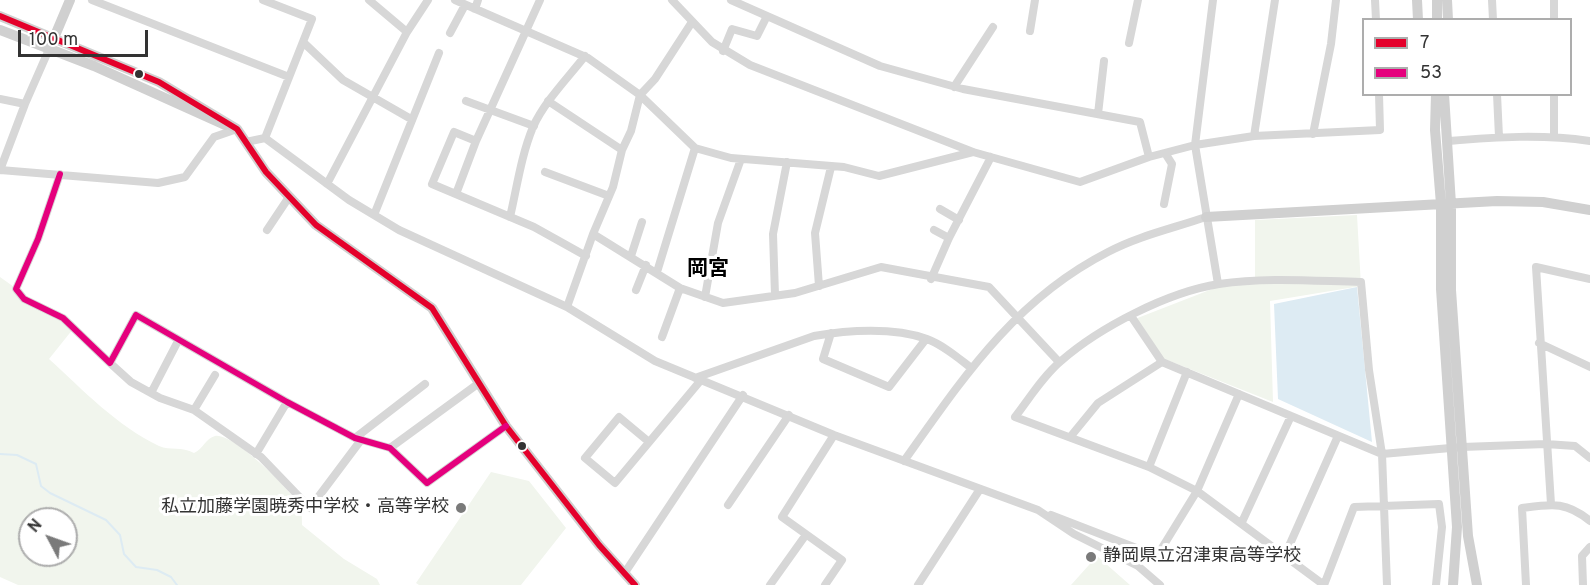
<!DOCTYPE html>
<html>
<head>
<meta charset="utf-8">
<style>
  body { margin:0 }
  #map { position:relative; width:1590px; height:585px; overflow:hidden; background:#fff; font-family:Overpass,sans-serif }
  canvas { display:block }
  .legend { position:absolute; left:1362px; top:18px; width:210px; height:78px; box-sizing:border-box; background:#fff; border:2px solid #adadad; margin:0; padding:8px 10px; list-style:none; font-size:18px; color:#333 }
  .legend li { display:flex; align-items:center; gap:12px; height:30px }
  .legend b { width:30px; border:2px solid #adadad }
  .north { position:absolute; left:18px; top:507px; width:60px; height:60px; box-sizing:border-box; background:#fff; border:2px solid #adadad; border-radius:50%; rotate:311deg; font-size:16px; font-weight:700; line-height:24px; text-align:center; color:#333 }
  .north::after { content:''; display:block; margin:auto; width:21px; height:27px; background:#7a7a7a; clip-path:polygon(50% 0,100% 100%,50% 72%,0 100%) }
  .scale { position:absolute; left:18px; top:30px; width:130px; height:27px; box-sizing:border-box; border:3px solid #333; border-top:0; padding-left:8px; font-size:18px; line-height:21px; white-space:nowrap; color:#333; -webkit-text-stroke:4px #fff; paint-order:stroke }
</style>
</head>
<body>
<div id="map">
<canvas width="1590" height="585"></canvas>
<ul class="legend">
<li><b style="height:8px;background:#e4002b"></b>7</li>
<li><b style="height:8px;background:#e5007d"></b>53</li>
</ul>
<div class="north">N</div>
<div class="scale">100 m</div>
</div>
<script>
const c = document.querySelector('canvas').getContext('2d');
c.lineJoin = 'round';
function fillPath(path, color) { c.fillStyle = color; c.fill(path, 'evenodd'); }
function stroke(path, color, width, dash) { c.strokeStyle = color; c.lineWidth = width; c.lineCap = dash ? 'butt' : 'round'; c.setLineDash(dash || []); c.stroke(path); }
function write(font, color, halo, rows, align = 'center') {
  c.font = font + ' Overpass,"Noto Sans JP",sans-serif'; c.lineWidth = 6; c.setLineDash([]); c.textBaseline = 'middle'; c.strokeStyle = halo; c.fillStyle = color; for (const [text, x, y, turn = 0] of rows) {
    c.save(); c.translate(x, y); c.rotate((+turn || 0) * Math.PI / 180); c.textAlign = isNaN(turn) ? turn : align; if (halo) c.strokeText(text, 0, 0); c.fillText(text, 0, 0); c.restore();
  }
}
fillPath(new Path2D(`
  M 1357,215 L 1361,286 L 1270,301 L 1273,402 L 1162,358 L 1135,319 L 1220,286 L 1255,282 L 1255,220 Z
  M 0,277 L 73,329 L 49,359 C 83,390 117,426 159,446 C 170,451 182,446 194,453 C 203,449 206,438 215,436 C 233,432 292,491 300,507 C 302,512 302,520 302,525 L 344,559 L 377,579 L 380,585 L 18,585 L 0,577 ZM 30,519 L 66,519 L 66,555 L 30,555 Z
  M 491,472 L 529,481 L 566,528 L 521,585 L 419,585 L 416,583 Z
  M 1097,556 L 1130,585 L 1071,585 Z`), '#f1f5ed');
fillPath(new Path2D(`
  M 1357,287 L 1372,442 L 1278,399 L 1274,304 Z`), '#ddebf3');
stroke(new Path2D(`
  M 0,454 L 17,455 L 36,464 L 41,486 L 50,493 L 106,520 L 120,535 L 124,554 L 136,567 L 157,570 L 171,577 L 177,585`), '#ddebf3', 2);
stroke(new Path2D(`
  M 92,0 L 289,77
  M 263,0 L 312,19 L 265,138
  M 369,0 L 407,32
  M 455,0 L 588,58 L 640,95 L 695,148 L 731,158 L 844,167 L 879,176 L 973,152
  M 672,0 L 712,42 L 750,65 L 973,152 L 1080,182 L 1149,157 L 1195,145 L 1254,136 L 1380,130 L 1379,94
  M 731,0 L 880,66 L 963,89 L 1140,122 L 1149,157
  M 1213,0 L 1195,145 L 1218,284
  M 1375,0 L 1376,20
  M 1492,0 L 1493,20
  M 1554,0 L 1554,20
  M 475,9 L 478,0
  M 692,22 L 655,79 L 640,95 L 631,131 L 622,150 L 613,187 L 593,234 L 680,288 L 723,303 L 795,293 L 881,267 L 989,287 L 1059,362
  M 1030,31 L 1035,0
  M 450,33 L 465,5
  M 303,42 L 343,80 L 411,119
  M 1129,43 L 1138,0
  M 723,51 L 732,29 L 757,36 L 767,16
  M 954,87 L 993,27
  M 1497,94 L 1499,137
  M 1554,94 L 1554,136
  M 0,99 L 25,104
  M 466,101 L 534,126
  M 548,101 L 622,150
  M 1098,114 L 1104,61
  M 1313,134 L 1331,44 L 1336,0
  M 1254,136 L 1275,0
  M 476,141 L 454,132 L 432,184 L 534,227 L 586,256
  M 1449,141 C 1496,137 1542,134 1590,141
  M 246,142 L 265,138 L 349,200 L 399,230 L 567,307 L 655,361 L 834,435 L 1038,510 L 1074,534 L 1138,566 L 1160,585
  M 0,170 L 158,183 L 185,177 L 214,137 L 237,129
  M 0,170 L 25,104 L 50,47
  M 545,172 L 609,196
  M 60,174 L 38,239 L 16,289 L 24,299 L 63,318 L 110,363 L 136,315 L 287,402 L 355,438 L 390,448 L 427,483 L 506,426
  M 327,184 L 407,32 L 428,0
  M 456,194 L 476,141 L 540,0
  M 1164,204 L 1172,164 L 1165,153
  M 940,209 L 959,220
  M 374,215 L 439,53
  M 510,217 C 517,187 521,156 533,127 C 545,101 567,79 585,56
  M 267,230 L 289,197
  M 934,230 L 949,238
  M 631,256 L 642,222
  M 657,272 L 695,148
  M 931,279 L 949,238 L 991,157
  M 819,286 L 815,233 L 831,167
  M 636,290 L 646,265
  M 775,295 L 773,234 L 787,162
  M 705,297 L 718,223 L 741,159
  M 567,307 L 593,234
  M 1131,316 L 1162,362 L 1382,454 L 1462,447 L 1546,444 L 1575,446 L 1590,458
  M 831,333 L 823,359 L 889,387 L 926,339
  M 662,337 L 680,288
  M 1539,343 L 1590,367
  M 110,363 L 131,382 L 160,398 L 194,410 L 261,457 L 310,508 L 361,440
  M 695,378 L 814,336 C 848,330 894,327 927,339 C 943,345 957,357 970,367
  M 151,393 L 178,341
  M 194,410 L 215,375
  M 1071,436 L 1098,403 L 1162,362
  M 355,438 L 425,384
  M 649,442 L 619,417 L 585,458 L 615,483 L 701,380
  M 390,448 L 479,383
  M 256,454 L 287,402
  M 904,461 C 963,378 1014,300 1108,252 C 1138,236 1174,228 1206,217
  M 1149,467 L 1187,372
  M 1551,504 L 1536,267 L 1590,279
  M 728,505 L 789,415
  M 1051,515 L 1157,556 L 1197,491 L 1239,394
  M 1242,522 L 1291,416
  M 1285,555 L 1338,436
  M 624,574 L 743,395
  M 770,585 L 805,536
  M 825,585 L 842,560 L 782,517 L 834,435
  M 918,585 L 980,489
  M 1324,585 L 1197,491 L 1149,467 L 1015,417 C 1029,399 1043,376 1061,361 C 1100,327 1168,292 1219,284 C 1266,277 1314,281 1361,282 L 1369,370 L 1382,454 L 1387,585
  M 1324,585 L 1354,507 L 1439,504 L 1442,527 L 1436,585
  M 1526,585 L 1522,508 C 1552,504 1566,501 1590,521
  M 1583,585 L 1582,556 L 1590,547`), '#d7d7d7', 8);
stroke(new Path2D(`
  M 1417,0 L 1418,20
  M 1437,0 L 1437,20
  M 1447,0 L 1448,20
  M 0,16 L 159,82 L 237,129 L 266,172 L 316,225 L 432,308 L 506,426 L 599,545 L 635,585
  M 0,30 L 94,66 L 225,125
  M 54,38 L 70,0
  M 1436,94 L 1435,130 L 1441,204 L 1441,289 L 1457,527 L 1453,585
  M 1444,94 L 1451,204 L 1451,290 L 1468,536 L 1477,585
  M 1206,217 L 1497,201 L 1543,202 L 1590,210`), '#d0d0d0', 10);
stroke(new Path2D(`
  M 0,16 L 159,82 L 237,129 L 266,172 L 316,225 L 432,308 L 506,426 L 599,545 L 635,585`), '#e4002b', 6);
stroke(new Path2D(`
  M 60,174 L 38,239 L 16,289 L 24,299 L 63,318 L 110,363 L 136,315 L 287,402 L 355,438 L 390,448 L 427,483 L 506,426`), '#e5007d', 6);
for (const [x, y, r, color] of [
  [139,74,5,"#333"],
  [522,446,5,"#333"],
  [461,508,6,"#7a7a7a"],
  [1091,557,6,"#7a7a7a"]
]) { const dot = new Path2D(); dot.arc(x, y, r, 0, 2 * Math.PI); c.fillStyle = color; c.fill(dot); stroke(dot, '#fff', 2); }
write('18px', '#333', '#fff', [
  ["私立加藤学園暁秀中学校・高等学校",449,508],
  ["静岡県立沼津東高等学校",1103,557,"left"]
], 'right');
write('bold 21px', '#000', '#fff', [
  ["岡宮",708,271]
]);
</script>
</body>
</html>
